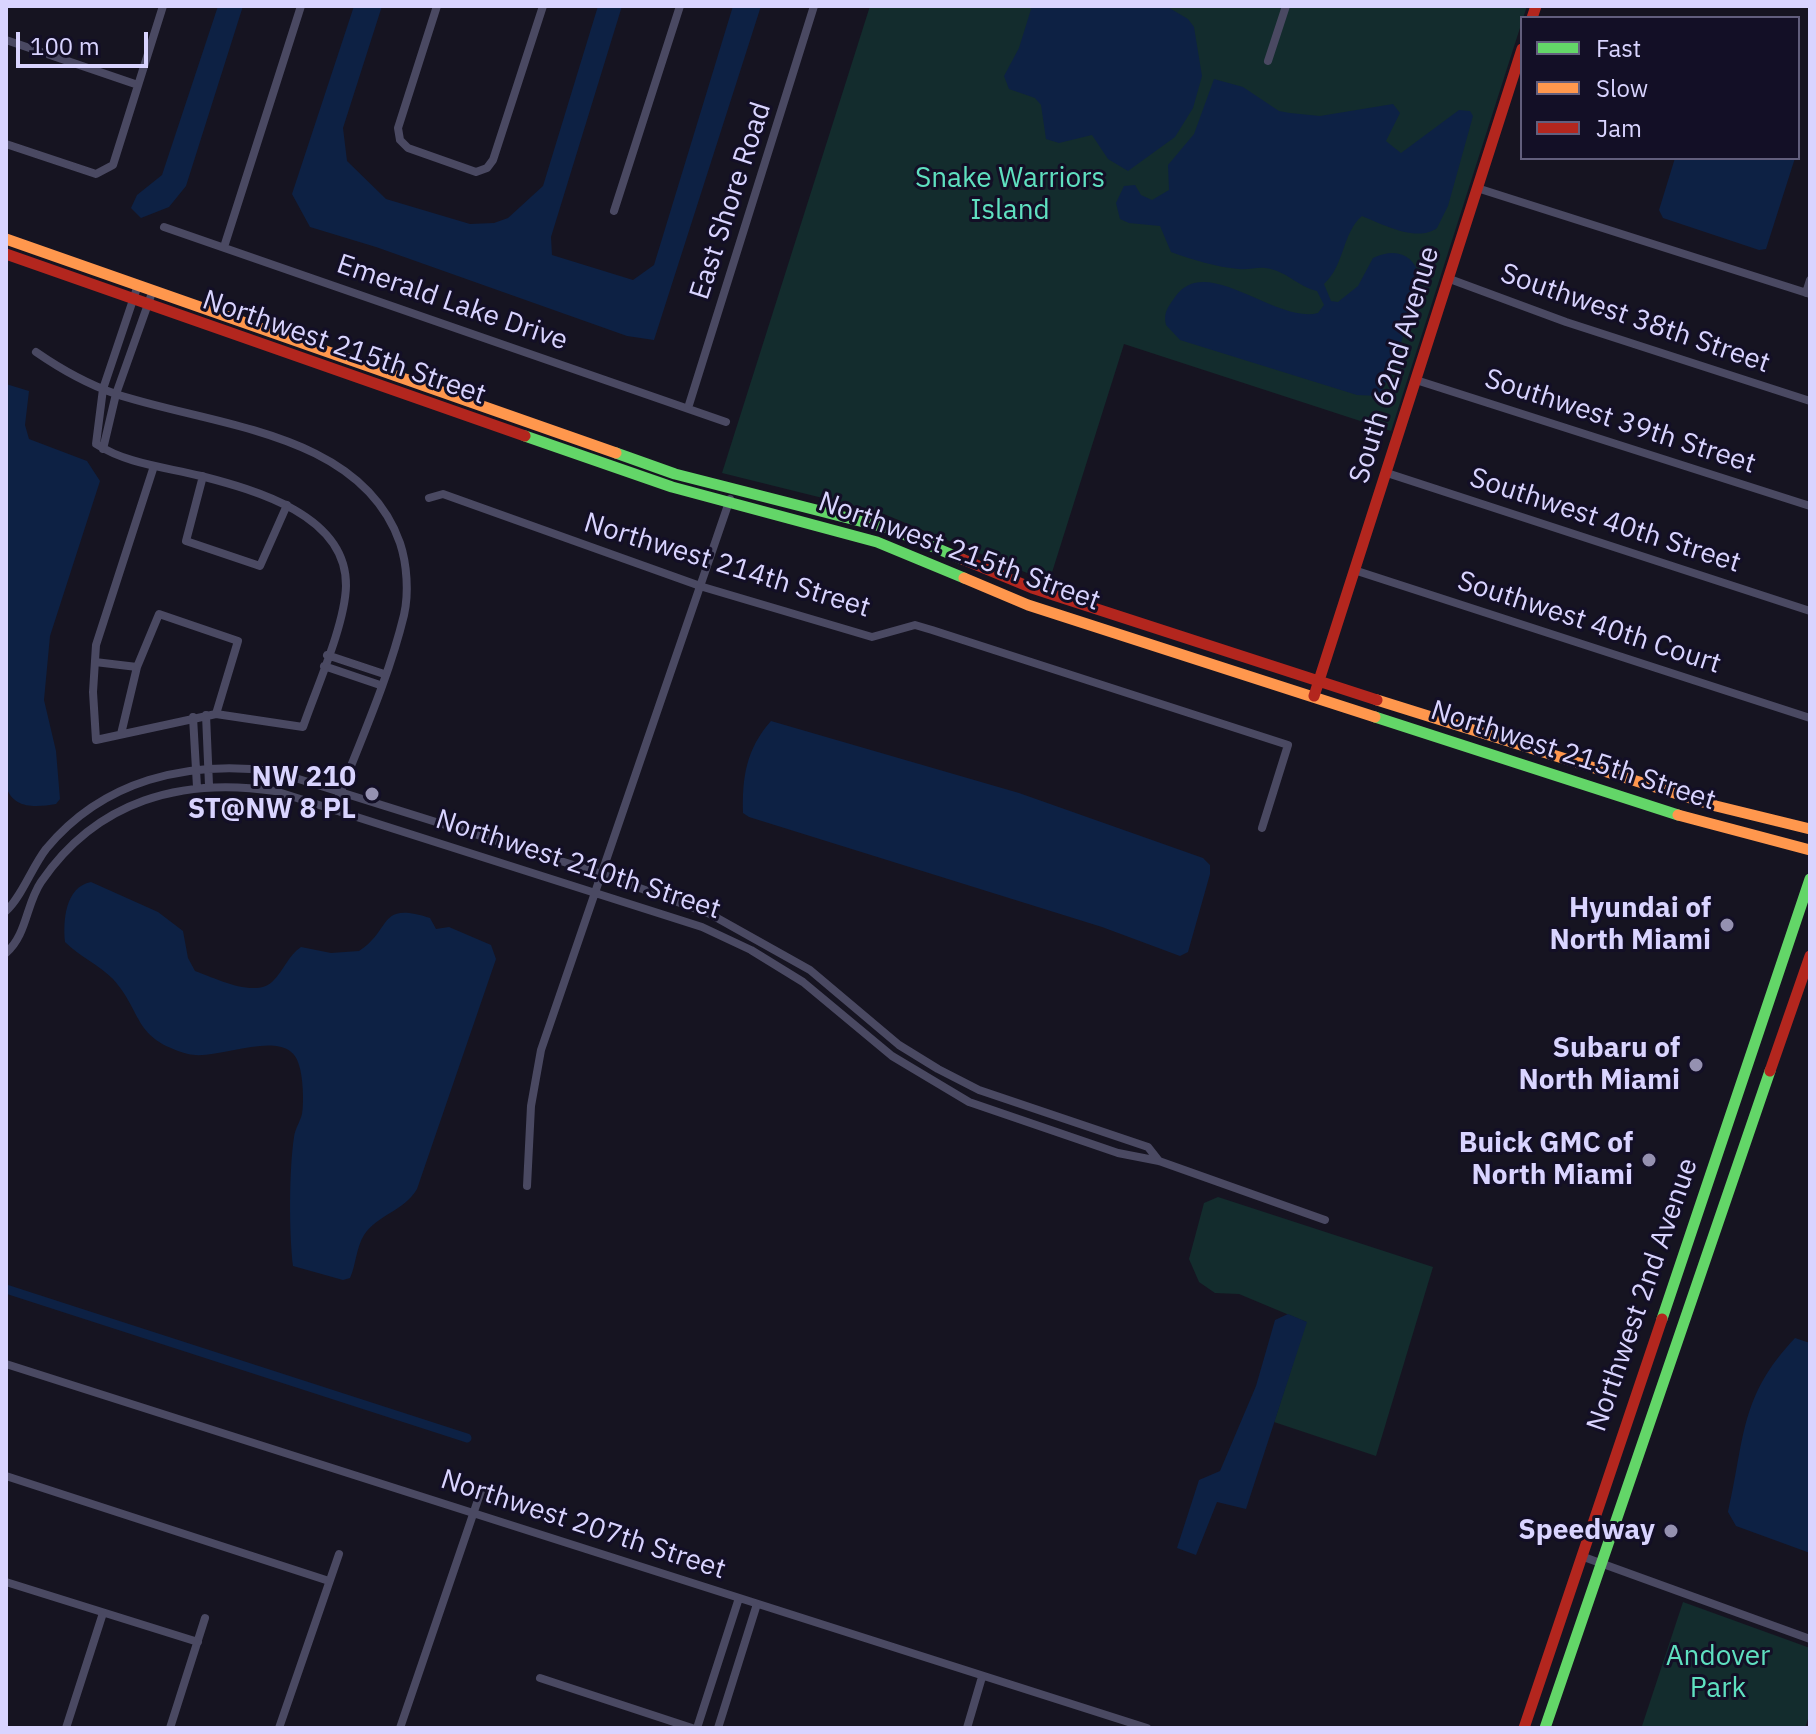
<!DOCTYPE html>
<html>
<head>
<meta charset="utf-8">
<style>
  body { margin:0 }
  #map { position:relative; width:1816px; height:1734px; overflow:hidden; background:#161421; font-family:"IBM Plex Sans",sans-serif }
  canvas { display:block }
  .frame { position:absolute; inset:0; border:8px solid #d9d4ff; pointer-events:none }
  .legend { position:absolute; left:1520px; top:16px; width:280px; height:144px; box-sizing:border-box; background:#130f26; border:2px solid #625e7d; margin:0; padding:10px 14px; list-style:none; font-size:24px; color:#d9d4ff }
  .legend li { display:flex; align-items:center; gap:16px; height:40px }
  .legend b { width:40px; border:2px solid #625e7d }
  .scale { position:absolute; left:16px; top:32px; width:132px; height:36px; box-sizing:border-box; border:4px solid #d9d4ff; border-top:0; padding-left:10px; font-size:24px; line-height:28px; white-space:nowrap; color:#d9d4ff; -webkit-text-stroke:6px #130f26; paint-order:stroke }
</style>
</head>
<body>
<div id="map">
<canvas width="1816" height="1734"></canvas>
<div class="frame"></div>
<ul class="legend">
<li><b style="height:10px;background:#63d668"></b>Fast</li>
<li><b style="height:10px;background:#ff974d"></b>Slow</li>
<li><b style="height:10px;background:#b3261e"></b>Jam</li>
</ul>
<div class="scale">100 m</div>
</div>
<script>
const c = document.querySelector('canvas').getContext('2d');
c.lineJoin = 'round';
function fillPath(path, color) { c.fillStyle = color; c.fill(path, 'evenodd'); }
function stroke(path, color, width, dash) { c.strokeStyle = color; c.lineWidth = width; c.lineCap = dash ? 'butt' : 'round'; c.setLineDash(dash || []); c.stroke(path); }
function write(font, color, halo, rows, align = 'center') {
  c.font = font + ' "IBM Plex Sans",sans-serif'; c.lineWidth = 6; c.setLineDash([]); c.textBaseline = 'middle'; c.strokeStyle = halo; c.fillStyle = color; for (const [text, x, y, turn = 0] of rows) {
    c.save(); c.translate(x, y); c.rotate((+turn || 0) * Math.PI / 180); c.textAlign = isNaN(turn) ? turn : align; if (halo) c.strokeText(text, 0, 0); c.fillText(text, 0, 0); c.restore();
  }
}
fillPath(new Path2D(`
  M 870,6 L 1527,6 L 1391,431 L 1124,344 L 1049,582 L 879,512 L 722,473 Z
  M 1218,1197 L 1433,1267 L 1376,1456 L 1274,1422 L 1306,1322 L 1239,1294 L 1215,1293 L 1199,1282 L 1189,1259 L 1204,1203 Z
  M 1683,1602 L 1810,1648 L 1810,1713 L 1805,1728 L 1642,1726 Z`), '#132c2d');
fillPath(new Path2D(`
  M 218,6 L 243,6 L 186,186 L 169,207 L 141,218 L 131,208 L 137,195 L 162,175 Z
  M 354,6 L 382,6 L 343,128 L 347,161 L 386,199 L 470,224 L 494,223 L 508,218 L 543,186 L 598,6 L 622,6 L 551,237 L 552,255 L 633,280 L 654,265 L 733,6 L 761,6 L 654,340 L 627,336 L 376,247 L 310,227 L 292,194 Z
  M 1032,6 L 1166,6 L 1188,19 L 1194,27 L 1202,76 L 1193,108 L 1175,137 L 1128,171 L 1108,159 L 1092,135 L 1059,143 L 1046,139 L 1041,105 L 1035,98 L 1009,89 L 1004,76 L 1019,48 Z
  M 1214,79 L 1243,87 L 1279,111 L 1290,113 L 1320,116 L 1393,104 L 1400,113 L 1386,141 L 1401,153 L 1459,110 L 1470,111 L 1473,116 L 1448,206 L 1437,228 C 1417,243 1382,224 1362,216 C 1342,233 1345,265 1324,284 L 1331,301 L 1338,302 L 1358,286 L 1373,258 C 1417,237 1432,287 1409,313 L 1399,351 L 1380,396 L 1357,395 L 1180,340 L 1166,325 C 1163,313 1168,307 1175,297 C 1206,252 1275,324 1318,313 L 1324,305 L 1317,291 C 1298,287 1286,270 1265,268 C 1257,267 1248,270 1239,269 C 1216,267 1193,260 1171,252 L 1160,226 L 1129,223 L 1120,219 L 1116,203 L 1124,186 L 1135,185 L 1141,195 L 1152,200 L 1169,190 L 1168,165 L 1194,134 Z
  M 1675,158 L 1795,158 L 1766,249 L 1759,250 L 1663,218 L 1659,210 Z
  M 6,384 L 29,391 L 25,425 L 29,439 L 87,461 L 100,481 L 50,636 L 44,700 L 56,751 L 60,799 L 56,804 C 37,807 13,810 6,786 Z
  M 771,721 L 1019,793 L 1203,858 L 1210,865 L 1210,874 L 1188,952 L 1180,956 L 1102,927 L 749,817 L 743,813 C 742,778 746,749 771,721 Z
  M 91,882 L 158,912 L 183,931 L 188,958 L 195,971 C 215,978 256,999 273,981 C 284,970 288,956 301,947 L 331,953 L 359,951 C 393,929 377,901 430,918 L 436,929 L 449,927 L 491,945 L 496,959 L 417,1189 C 404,1211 377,1215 364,1235 C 356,1248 356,1265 350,1278 L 343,1280 L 293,1266 C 289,1233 289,1170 294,1137 C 295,1129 300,1122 302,1114 C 304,1102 303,1077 299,1065 C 288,1024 219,1062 188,1054 C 132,1038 144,1014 113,979 C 99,965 79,956 65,942 C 63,921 65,887 91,882 Z
  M 1288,1314 L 1307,1322 L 1246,1509 L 1217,1502 L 1196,1555 L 1177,1548 L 1199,1480 L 1220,1471 L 1256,1386 L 1275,1320 Z
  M 1795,1338 L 1810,1343 L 1810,1553 L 1736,1526 L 1728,1512 C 1745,1439 1739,1397 1795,1338 Z`), '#0d2144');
stroke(new Path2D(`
  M 6,1289 L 467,1438`), '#0d2144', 9);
stroke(new Path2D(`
  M 437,6 L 398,128 L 400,140 L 408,148 L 476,172 L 487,168 L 493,160 L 543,6
  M 6,40 L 138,85
  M 1268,61 L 1286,6
  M 6,144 L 96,174 L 113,165 L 163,6
  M 1477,188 L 1810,294
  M 614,211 L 680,6
  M 164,227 L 726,422
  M 224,247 L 301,6
  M 1447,278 L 1566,322 L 1810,401
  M 138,285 L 103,389 L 96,444 C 127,464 165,467 201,476 C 255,490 347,515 346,586 C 345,625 316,689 303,727 L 216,714 L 96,740 L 93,692 L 96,645 L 154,466
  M 1806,293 L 1810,280
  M 36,352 C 62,370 87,384 116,394 C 212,426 361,431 400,543 C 407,564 409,593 404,615 C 388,681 358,746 334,809
  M 1416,380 L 1810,506
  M 688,408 L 814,6
  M 103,449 L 116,394 L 153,290
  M 1387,473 L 1810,611
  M 203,476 L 186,541 L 260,566 L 287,505
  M 429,498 L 443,494 L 703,587 L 872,637 L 915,625 L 932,630 L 1288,745 L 1262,828
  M 1354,570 L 1810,718
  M 327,655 L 384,674
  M 95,662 L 137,667
  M 324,666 L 380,685
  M 206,715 L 209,785
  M 193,717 L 197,787
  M 121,734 L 137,667 L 159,614 L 238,641 L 216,714
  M 6,911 C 21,898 32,867 46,849 C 103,780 187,760 273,771 L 599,873 L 710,914 L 810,970 L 899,1045 L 938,1069 L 979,1090 L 1148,1147 L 1159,1161
  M 6,953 C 27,935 26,904 41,882 C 97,800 182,777 275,791 L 702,927 L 751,950 L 803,982 L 892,1056 L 969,1102 L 1118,1153 L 1159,1161 L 1325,1220
  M 527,1186 L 531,1106 L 541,1050 L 730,499
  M 6,1364 L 1147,1728
  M 6,1476 L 329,1581
  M 1581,1556 L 1810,1639
  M 6,1582 L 198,1642
  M 540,1678 L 692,1728
  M 66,1728 L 103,1613
  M 170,1728 L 205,1618
  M 279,1728 L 339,1554
  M 400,1728 L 481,1491
  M 697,1728 L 739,1598
  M 718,1728 L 757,1604
  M 967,1728 L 982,1677`), '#4a4962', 8);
stroke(new Path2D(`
  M 525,436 L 672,487 L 877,542 L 964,578
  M 616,453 L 675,474 L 891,529 L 962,559
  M 1375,717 L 1678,815
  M 1662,1319 L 1810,879
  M 1545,1728 L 1770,1071`), '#63d668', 11);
stroke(new Path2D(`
  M 6,239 L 616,453
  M 964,578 L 1028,605 L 1375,717
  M 1377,700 L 1716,806 L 1810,829
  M 1678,815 L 1810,850`), '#ff974d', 11);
stroke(new Path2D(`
  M 1532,18 L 1536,6
  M 6,254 L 525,436
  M 962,559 L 1032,588 L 1377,700
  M 1314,696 L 1522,49
  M 1770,1071 L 1810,956
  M 1524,1728 L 1662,1319`), '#b3261e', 11);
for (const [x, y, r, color] of [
  [372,794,8,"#9591b1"],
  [1727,925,8,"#9591b1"],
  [1696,1065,8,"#9591b1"],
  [1649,1160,8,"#9591b1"],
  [1671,1531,8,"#9591b1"]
]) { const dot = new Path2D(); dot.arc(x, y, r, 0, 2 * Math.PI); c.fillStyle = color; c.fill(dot); stroke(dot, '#130f26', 3); }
write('28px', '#5fe0c0', '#130f26', [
  ["Snake Warriors",1010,179],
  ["Island",1010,211],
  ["Andover",1718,1657],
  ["Park",1718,1689]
]);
write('28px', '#d9d4ff', '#130f26', [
  ["East Shore Road",731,201,-72],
  ["Emerald Lake Drive",452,303,19],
  ["Southwest 38th Street",1635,319,19],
  ["Northwest 215th Street",344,348,19],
  ["South 62nd Avenue",1395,365,-73],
  ["Southwest 39th Street",1620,422,18],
  ["Southwest 40th Street",1605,521,18],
  ["Northwest 215th Street",959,552,20],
  ["Northwest 214th Street",727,566,17],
  ["Southwest 40th Court",1589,623,18],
  ["Northwest 215th Street",1573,756,18],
  ["Northwest 210th Street",578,865,18],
  ["Northwest 2nd Avenue",1643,1295,-71],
  ["Northwest 207th Street",583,1525,18]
]);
write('bold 28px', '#d9d4ff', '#130f26', [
  ["NW 210",356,778],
  ["ST@NW 8 PL",356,810],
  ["Hyundai of",1711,909],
  ["North Miami",1711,941],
  ["Subaru of",1680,1049],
  ["North Miami",1680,1081],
  ["Buick GMC of",1633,1144],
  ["North Miami",1633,1176],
  ["Speedway",1655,1531]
], 'right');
</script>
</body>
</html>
